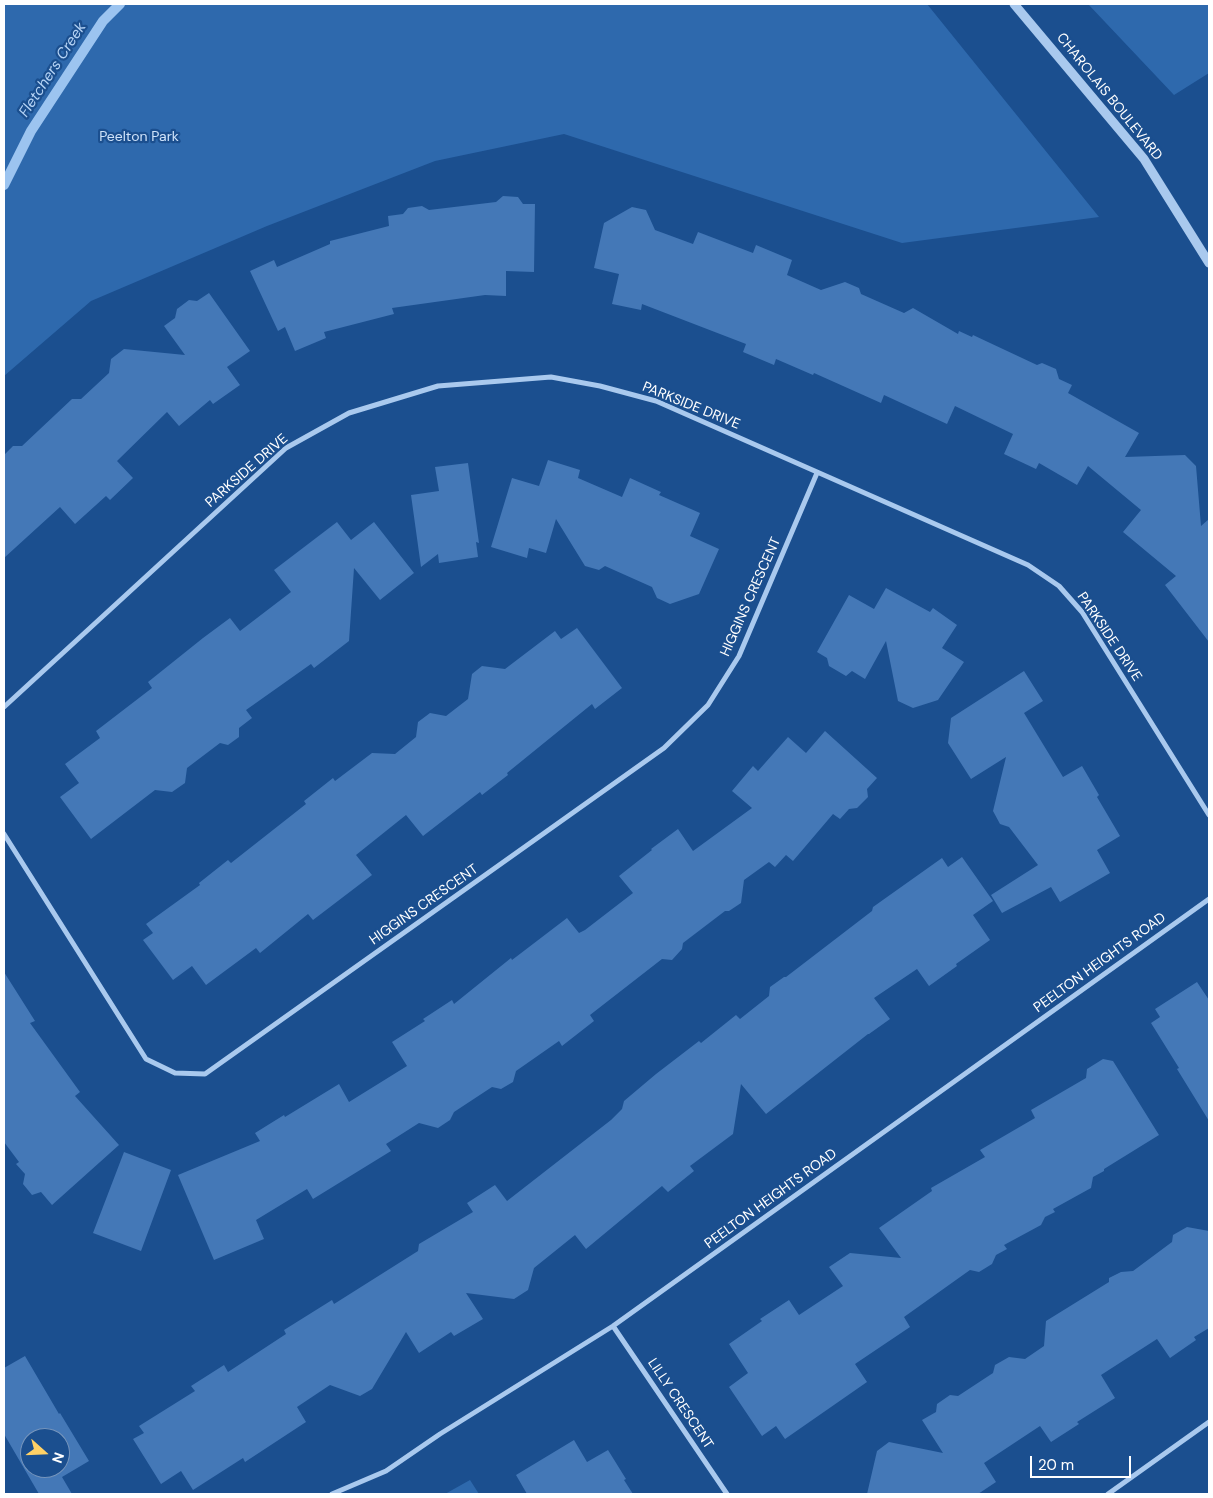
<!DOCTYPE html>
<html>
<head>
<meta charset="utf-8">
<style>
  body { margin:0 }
  #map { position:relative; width:1213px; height:1498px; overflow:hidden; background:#1b4f8f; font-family:"DM Sans",sans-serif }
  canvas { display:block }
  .frame { position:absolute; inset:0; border:5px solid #fff; pointer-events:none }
  .north { position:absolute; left:20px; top:1428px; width:50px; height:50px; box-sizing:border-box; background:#1b4f8f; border:1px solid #7695bc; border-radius:50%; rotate:110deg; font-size:14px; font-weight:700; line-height:20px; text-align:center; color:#fff }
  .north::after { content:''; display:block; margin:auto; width:18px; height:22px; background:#ffd166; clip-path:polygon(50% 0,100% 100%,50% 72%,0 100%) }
  .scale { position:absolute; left:1030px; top:1456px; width:101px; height:22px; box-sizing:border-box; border:2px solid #fff; border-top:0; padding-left:6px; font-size:15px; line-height:18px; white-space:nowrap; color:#fff; -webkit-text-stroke:4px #1b4f8f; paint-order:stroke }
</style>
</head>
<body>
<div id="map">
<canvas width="1213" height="1498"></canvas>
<div class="frame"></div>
<div class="north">N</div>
<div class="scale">20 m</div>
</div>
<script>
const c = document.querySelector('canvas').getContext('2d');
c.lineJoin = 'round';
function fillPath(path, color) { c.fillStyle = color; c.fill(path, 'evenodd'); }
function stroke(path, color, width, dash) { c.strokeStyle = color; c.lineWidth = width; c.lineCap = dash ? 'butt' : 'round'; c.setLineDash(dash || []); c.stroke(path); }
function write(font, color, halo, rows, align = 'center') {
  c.font = font + ' "DM Sans",sans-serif'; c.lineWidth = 4.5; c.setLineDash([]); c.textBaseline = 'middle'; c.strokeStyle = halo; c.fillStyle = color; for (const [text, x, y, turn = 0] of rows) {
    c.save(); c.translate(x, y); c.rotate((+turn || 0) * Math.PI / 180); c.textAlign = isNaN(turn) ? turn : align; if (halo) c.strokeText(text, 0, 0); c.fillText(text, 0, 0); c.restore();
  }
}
fillPath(new Path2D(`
  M 4,4 L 927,4 L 1099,217 L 902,243 L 564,134 L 435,161 L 267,226 L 91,301 L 4,376 Z
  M 1088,4 L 1209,4 L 1209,73 L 1174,95 Z
  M 470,1480 L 479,1494 L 445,1494 Z`), '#2e69ad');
stroke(new Path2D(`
  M 4,185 L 31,131 L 103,21 L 120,4`), '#9cc4f0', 10);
fillPath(new Path2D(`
  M 503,196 L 518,197 L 523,204 L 535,204 L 534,272 L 506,271 L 506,296 L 485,295 L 392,308 L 394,314 L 324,332 L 326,338 L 295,351 L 285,327 L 278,331 L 250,271 L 274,260 L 277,267 L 330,244 L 330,241 L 389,226 L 388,216 L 403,214 L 408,208 L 422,206 L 429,210 L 496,202 Z
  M 632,207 L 646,210 L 655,230 L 693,244 L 698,232 L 753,253 L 756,245 L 792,260 L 787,275 L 821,290 L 845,282 L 859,288 L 861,294 L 904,313 L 913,308 L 958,334 L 959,331 L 972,337 L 973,335 L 1037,365 L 1042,363 L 1056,369 L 1059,379 L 1072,385 L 1068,393 L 1139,433 L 1125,457 L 1185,455 L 1196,466 L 1201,526 L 1209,519 L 1209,642 L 1165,585 L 1176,576 L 1123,532 L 1141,510 L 1088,466 L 1077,485 L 1039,463 L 1036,469 L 1004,454 L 1013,434 L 955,406 L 947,424 L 884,395 L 881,403 L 814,373 L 813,375 L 776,359 L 774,365 L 743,352 L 746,344 L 642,304 L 641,310 L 612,304 L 619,274 L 594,268 L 604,223 Z
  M 209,293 L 250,351 L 227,367 L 240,385 L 213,404 L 210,400 L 179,426 L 167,412 L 117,461 L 133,478 L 110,500 L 106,496 L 75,524 L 60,507 L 4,558 L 4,455 L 13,446 L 22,446 L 72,399 L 81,399 L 109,373 L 111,359 L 124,349 L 185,355 L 164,326 L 175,318 L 177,309 L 189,300 L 197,301 Z
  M 548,460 L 580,470 L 578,478 L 622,497 L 630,478 L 661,492 L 659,495 L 700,513 L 690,536 L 719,549 L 699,594 L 670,604 L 657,598 L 652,587 L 605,566 L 599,570 L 585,566 L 556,519 L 546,553 L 529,548 L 527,558 L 491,547 L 512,478 L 539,486 Z
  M 468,463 L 479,543 L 476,542 L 478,557 L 439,563 L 438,554 L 421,567 L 411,495 L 439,491 L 435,467 Z
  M 337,522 L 351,540 L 374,522 L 414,573 L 380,600 L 354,568 L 349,641 L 314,668 L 311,664 L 246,710 L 252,718 L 239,728 L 239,737 L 228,745 L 220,743 L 187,768 L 185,783 L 172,792 L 155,790 L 91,839 L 60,797 L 79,783 L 65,764 L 100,738 L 96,731 L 152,688 L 148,682 L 203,638 L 230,618 L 240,631 L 291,592 L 274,570 Z
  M 886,588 L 930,612 L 933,608 L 957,625 L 942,648 L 964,662 L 938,700 L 913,708 L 898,701 L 886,641 L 865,679 L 852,671 L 846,676 L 829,666 L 827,658 L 817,652 L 849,595 L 874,609 Z
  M 577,628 L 622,688 L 595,709 L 592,704 L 507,773 L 508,775 L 482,795 L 480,792 L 423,836 L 406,815 L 356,855 L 372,875 L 313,920 L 308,914 L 260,953 L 256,948 L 206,985 L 192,966 L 173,980 L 143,940 L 153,933 L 146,924 L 200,885 L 199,883 L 228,860 L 231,863 L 306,804 L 304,801 L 333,778 L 335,781 L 372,753 L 395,754 L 416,737 L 418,722 L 430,713 L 446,716 L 468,699 L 472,674 L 482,666 L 505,669 L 555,631 L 561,639 Z
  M 1024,671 L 1043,701 L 1024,713 L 1063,777 L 1082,766 L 1099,795 L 1097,797 L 1120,836 L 1097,850 L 1110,873 L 1060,902 L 1051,887 L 1002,913 L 991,895 L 1038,865 L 1009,827 L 1000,824 L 993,811 L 1006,757 L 971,779 L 948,743 L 951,718 Z
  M 825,731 L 877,778 L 867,789 L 868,797 L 857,808 L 849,809 L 840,819 L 833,814 L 793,861 L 786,855 L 775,867 L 769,862 L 744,880 L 741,903 L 729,911 L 725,911 L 683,943 L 682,949 L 672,960 L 662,959 L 590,1015 L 594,1021 L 562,1046 L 559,1041 L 516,1071 L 513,1082 L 501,1089 L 492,1087 L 454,1112 L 450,1120 L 438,1128 L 419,1123 L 386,1144 L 391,1151 L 313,1199 L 307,1189 L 256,1220 L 264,1239 L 214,1260 L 178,1175 L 260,1141 L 255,1133 L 284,1115 L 285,1117 L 339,1084 L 349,1102 L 407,1066 L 392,1042 L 425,1021 L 423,1019 L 452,1000 L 454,1004 L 511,958 L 512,960 L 567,918 L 579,933 L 585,930 L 633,893 L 619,876 L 652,850 L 651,849 L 678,829 L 693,851 L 752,808 L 732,791 L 753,766 L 758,771 L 788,737 L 806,753 Z
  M 962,857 L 993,901 L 973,915 L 990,940 L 956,964 L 957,966 L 929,986 L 917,969 L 874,998 L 890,1019 L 869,1034 L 868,1034 L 766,1114 L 741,1084 L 733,1134 L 690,1166 L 694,1171 L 668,1192 L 662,1186 L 586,1249 L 575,1235 L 534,1268 L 528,1290 L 514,1299 L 466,1293 L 483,1319 L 454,1336 L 451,1332 L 419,1353 L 406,1332 L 372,1389 L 360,1396 L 330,1385 L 297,1407 L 306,1422 L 245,1462 L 243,1458 L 193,1490 L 181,1471 L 161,1484 L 133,1439 L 144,1433 L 139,1426 L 195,1391 L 191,1386 L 224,1365 L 228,1372 L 286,1334 L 284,1330 L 332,1300 L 334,1304 L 418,1251 L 419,1244 L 473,1212 L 467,1203 L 495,1185 L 507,1201 L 611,1120 L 622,1109 L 624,1101 L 656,1074 L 699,1041 L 701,1043 L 736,1015 L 740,1019 L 769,996 L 770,987 L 784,977 L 786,977 L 872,911 L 873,907 L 942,858 L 948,867 Z
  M 4,972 L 35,1021 L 30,1023 L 80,1092 L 75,1096 L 119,1145 L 52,1205 L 41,1192 L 32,1195 L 23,1184 L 25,1174 L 16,1164 L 19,1162 L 4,1142 Z
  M 1197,982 L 1209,1000 L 1209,1121 L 1177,1069 L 1179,1068 L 1151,1023 L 1160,1017 L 1155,1009 Z
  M 1103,1059 L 1113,1061 L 1159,1135 L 1104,1169 L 1104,1171 L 1093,1177 L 1091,1188 L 1053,1209 L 1055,1212 L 1045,1217 L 1041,1225 L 1004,1245 L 1007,1249 L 996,1255 L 992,1264 L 979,1272 L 970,1270 L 904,1317 L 910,1327 L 855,1364 L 867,1382 L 785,1439 L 776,1426 L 762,1436 L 729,1387 L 748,1373 L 729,1344 L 762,1321 L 760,1319 L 789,1300 L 799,1315 L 843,1286 L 829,1267 L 850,1253 L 901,1258 L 879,1228 L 932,1191 L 931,1188 L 985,1157 L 980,1150 L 1035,1118 L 1031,1110 L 1086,1078 L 1087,1069 Z
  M 124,1152 L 171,1170 L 141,1251 L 93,1233 Z
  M 1187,1227 L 1209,1231 L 1209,1328 L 1194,1337 L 1196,1340 L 1170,1358 L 1157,1339 L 1101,1375 L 1115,1398 L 1077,1422 L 1079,1424 L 1051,1442 L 1040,1426 L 984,1463 L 996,1482 L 978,1494 L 867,1494 L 877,1451 L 889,1442 L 943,1453 L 922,1420 L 936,1412 L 937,1404 L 950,1395 L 958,1396 L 993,1373 L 995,1365 L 1009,1357 L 1025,1359 L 1044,1346 L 1046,1321 L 1109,1282 L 1109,1278 L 1121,1272 L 1133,1271 L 1172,1242 L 1173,1235 Z
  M 25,1356 L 59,1414 L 60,1413 L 89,1461 L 62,1477 L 72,1494 L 39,1494 L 4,1434 L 4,1368 ZM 30,1438 L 60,1438 L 60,1468 L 30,1468 Z
  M 574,1440 L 587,1462 L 608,1450 L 626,1479 L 624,1480 L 633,1494 L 527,1494 L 516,1475 Z`), '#4478b7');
stroke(new Path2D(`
  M 4,707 L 286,448 L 349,413 L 438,386 L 551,377 L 600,386 L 656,401 L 1028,565 L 1059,586 L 1082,612 L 1209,815
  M 4,834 L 146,1059 L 175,1073 L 205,1074 L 664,748 L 708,705 L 739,656 L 817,473
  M 613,1326 L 727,1494
  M 332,1494 L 386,1471 L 440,1434 L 613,1326 L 1209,899
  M 1108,1494 L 1209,1422`), '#a9c9ee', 5);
stroke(new Path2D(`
  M 1014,4 L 1144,159 L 1209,263`), '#a9c9ee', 9);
write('14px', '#fff', '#1b4f8f', [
  ["CHAROLAIS BOULEVARD",1109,97,51],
  ["PARKSIDE DRIVE",691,406,22],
  ["PARKSIDE DRIVE",247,471,-41],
  ["HIGGINS CRESCENT",751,597,-66],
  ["PARKSIDE DRIVE",1109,637,56],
  ["HIGGINS CRESCENT",424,905,-35],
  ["PEELTON HEIGHTS ROAD",1100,963,-36],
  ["PEELTON HEIGHTS ROAD",771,1199,-36],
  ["LILLY CRESCENT",680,1404,56]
]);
write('14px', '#cfe3fa', '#1b4f8f', [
  ["Peelton Park",139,137]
]);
write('italic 15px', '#b5d3f5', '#1b4f8f', [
  ["Fletchers Creek",53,70,-57]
]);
</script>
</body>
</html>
